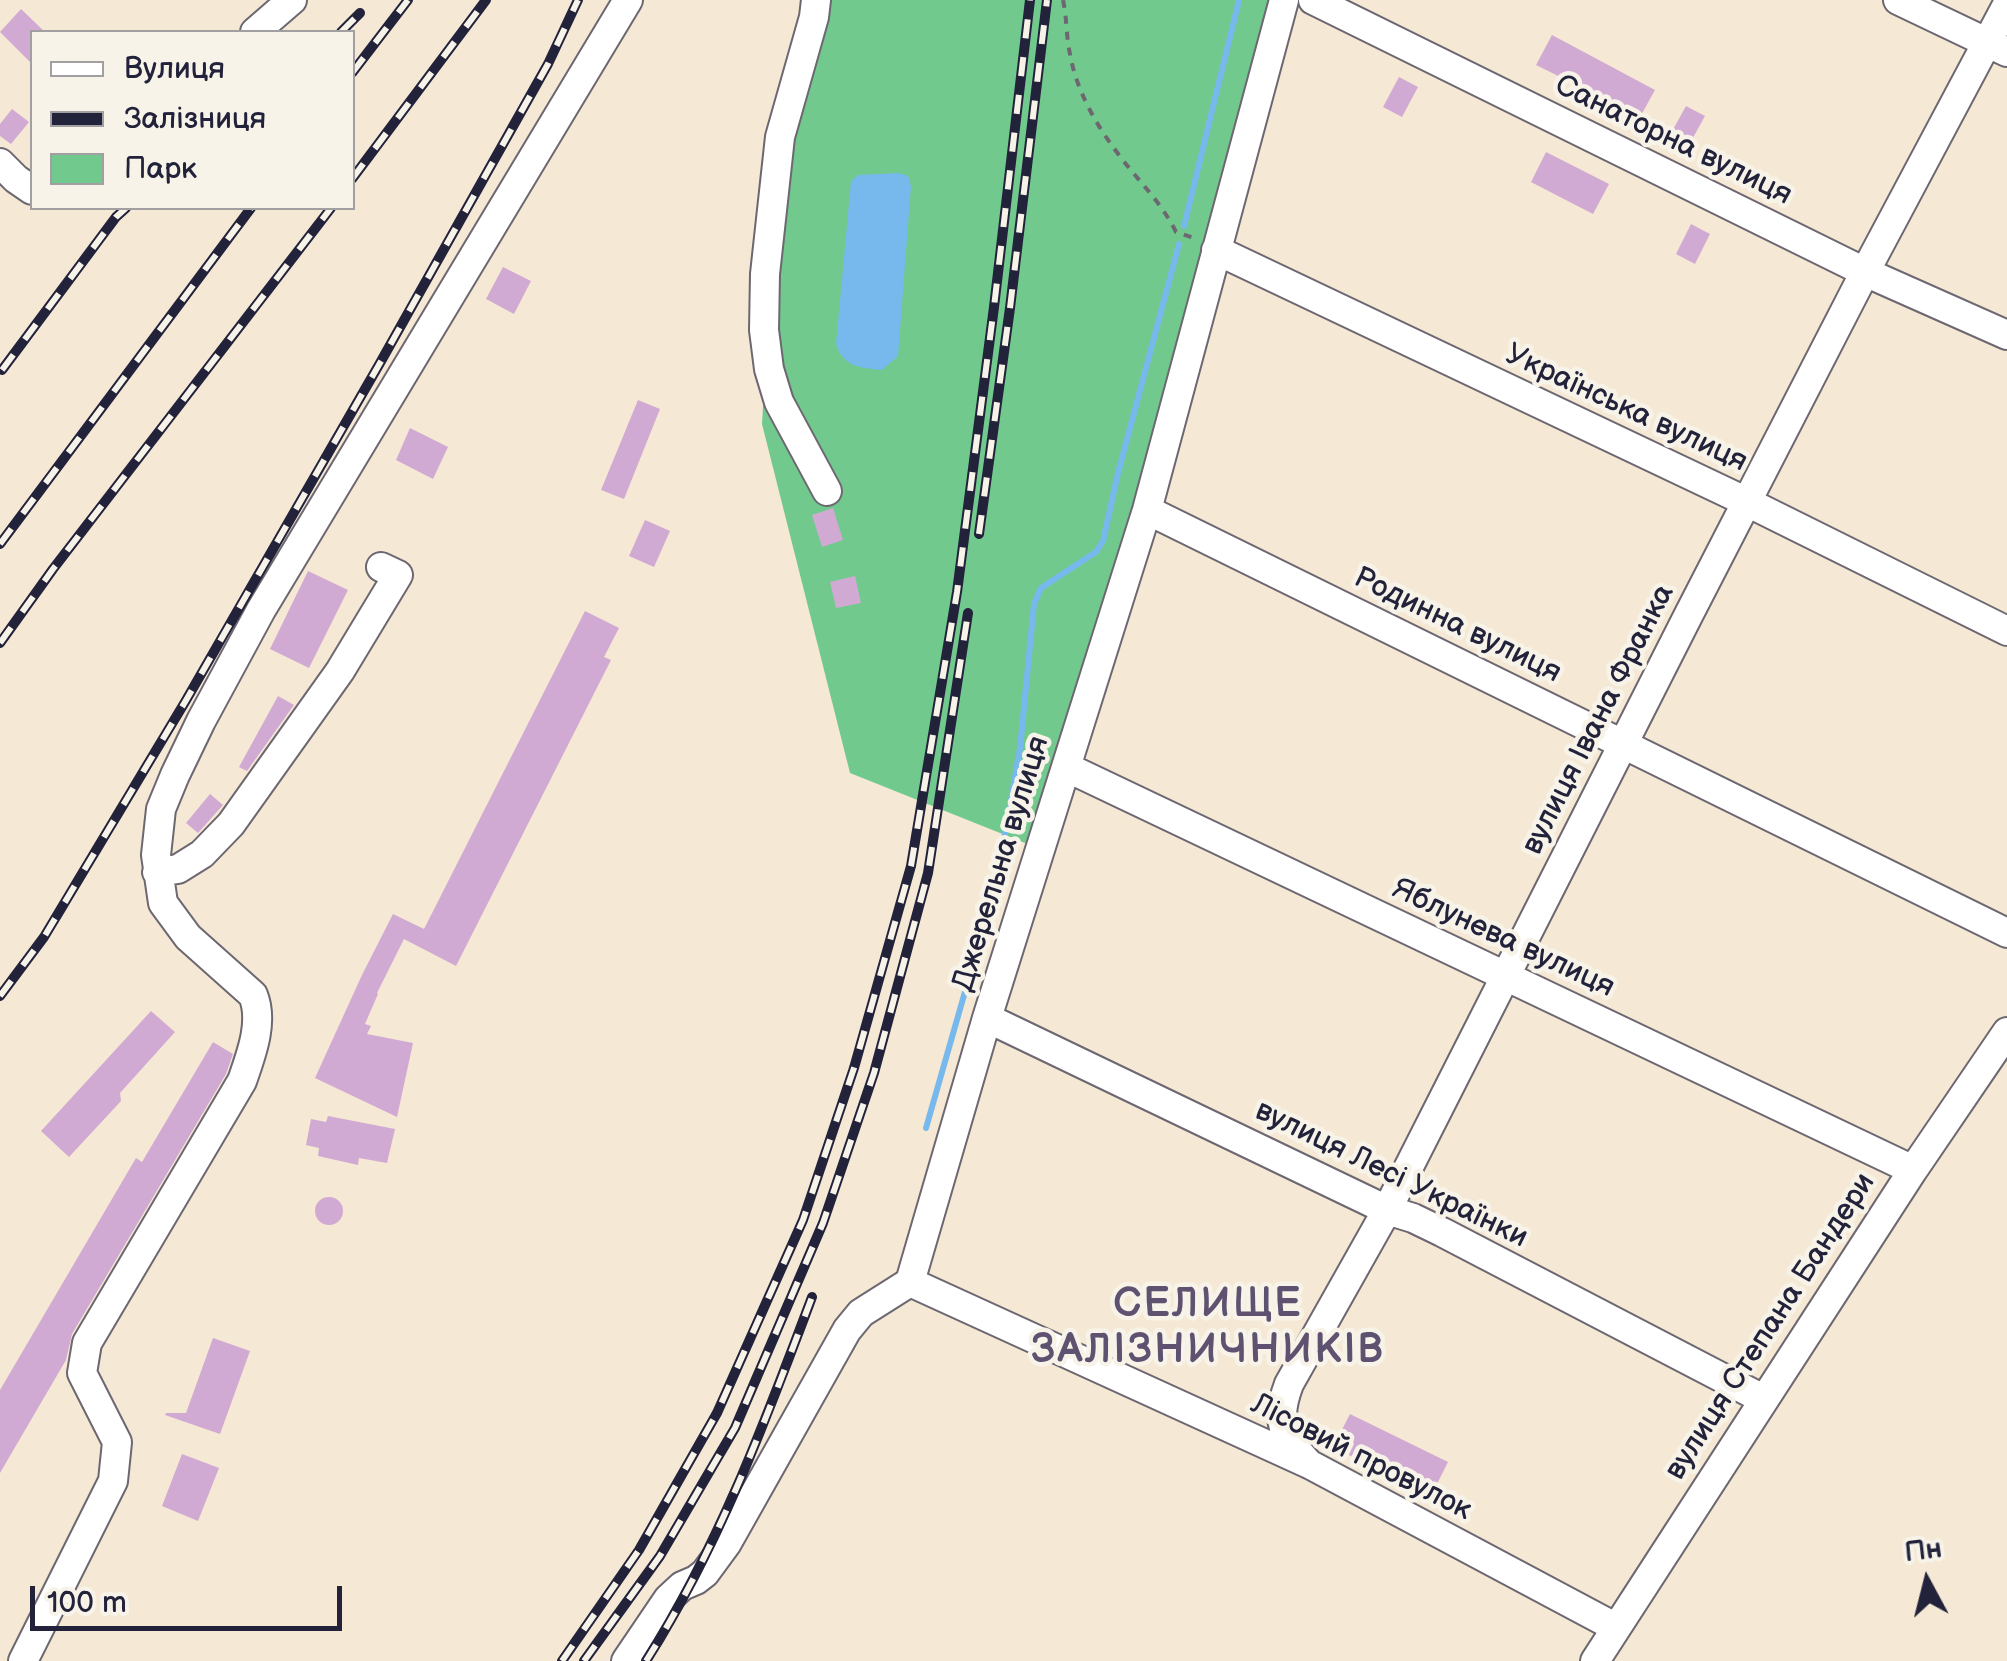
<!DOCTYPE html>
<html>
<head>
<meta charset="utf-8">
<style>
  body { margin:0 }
  #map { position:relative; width:2007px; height:1661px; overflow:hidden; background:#f5e8d4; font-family:"Balsamiq Sans",sans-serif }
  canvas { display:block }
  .legend { position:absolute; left:30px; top:30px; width:325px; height:180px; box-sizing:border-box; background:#f7f3e8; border:2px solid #a29fa3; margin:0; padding:12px 18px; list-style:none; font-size:30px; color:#22223b }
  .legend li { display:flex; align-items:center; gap:20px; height:50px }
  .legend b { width:50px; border:2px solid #a29fa3 }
  .north { position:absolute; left:1877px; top:1531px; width:100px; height:100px; -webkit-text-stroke:8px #f7f3e8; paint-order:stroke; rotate:353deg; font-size:28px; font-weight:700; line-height:40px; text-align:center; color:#22223b }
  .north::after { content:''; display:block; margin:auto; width:35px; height:45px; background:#22223b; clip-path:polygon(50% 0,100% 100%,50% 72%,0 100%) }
  .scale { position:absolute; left:30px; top:1586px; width:312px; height:45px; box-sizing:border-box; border:5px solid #22223b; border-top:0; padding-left:12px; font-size:30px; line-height:35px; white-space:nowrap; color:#22223b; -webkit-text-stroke:8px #f7f3e8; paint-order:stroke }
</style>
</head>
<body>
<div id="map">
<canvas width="2007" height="1661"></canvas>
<ul class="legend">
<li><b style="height:12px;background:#fff"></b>Вулиця</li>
<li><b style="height:12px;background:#22223b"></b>Залізниця</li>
<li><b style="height:28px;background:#71c98e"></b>Парк</li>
</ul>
<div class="north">Пн</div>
<div class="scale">100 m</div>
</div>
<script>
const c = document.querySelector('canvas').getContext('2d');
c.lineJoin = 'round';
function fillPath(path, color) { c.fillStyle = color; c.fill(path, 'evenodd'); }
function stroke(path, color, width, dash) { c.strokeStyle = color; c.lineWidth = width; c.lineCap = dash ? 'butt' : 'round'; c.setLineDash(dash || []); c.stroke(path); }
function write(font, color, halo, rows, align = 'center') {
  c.font = font + ' "Balsamiq Sans",sans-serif'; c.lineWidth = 9; c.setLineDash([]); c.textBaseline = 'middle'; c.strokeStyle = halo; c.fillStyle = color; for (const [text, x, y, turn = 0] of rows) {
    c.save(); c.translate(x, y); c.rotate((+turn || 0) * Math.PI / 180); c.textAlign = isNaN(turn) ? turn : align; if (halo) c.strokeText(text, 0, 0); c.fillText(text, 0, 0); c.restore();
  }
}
fillPath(new Path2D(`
  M 816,0 L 1284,0 L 1040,849 L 850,773 L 762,424 L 778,155 Z`), '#71c98e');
fillPath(new Path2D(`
  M 899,173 L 908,176 L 911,186 L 898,356 L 882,370 C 861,368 843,367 836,344 L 851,181 L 858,175 Z`), '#77b9ec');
stroke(new Path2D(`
  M 1184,226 L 1239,0
  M 926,1128 L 997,880 L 1020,748 L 1034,604 L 1041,588 L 1096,552 L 1103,541 L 1118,473 L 1179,244`), '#77b9ec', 6);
fillPath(new Path2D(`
  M 21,9 L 45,32 L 32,32 L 32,64 L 0,32 Z
  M 1552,35 L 1655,90 L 1639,119 L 1620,110 L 1621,107 L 1536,65 Z
  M 1399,77 L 1418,87 L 1402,117 L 1383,107 Z
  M 1686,106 L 1705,116 L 1689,145 L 1670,135 Z
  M 12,109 L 29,122 L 11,144 L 0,136 L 0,124 Z
  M 1546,152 L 1609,184 L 1593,214 L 1531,182 Z
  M 1691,224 L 1710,234 L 1695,264 L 1676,254 Z
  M 503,267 L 531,281 L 514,314 L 486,299 Z
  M 638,400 L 660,409 L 624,499 L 601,490 Z
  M 410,428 L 448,447 L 433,479 L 396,460 Z
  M 833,508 L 843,540 L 822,547 L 812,515 Z
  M 645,520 L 670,531 L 654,567 L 629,556 Z
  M 308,571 L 348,590 L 309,668 L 270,649 Z
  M 855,576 L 861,603 L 836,608 L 830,582 Z
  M 585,611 L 619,628 L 604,657 L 611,660 L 456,966 L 404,939 L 377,993 L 378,994 L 365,1024 L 371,1026 L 367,1034 L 413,1043 L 397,1117 L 315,1078 L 362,975 L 393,914 L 424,929 Z
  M 278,696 L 294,705 L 247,771 L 239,767 Z
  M 210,794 L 223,805 L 198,833 L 186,823 Z
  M 151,1011 L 175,1032 L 120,1093 L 121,1101 L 69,1157 L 41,1131 Z
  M 213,1042 L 233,1054 L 226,1074 L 72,1334 L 66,1360 L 0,1473 L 0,1390 L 136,1158 L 142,1162 Z
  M 328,1116 L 395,1129 L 387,1163 L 359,1158 L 358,1165 L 318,1156 L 319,1148 L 306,1145 L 311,1119 L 326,1122 Z
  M315 1211a14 14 0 1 1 28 0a14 14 0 1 1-28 0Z
  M 213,1338 L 250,1351 L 220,1434 L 165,1415 L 166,1413 L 186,1413 Z
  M 1350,1414 L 1448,1462 L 1431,1496 L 1333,1447 Z
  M 182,1454 L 219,1468 L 198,1521 L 162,1506 Z`), '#d1aad3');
const minor = new Path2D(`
  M 816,0 L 814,17 L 780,137 L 765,274 L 764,330 L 769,369 L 779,402 L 827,491
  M 1313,0 L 1865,272 L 2007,335
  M 1898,0 L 2007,52
  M 255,32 L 292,0
  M 0,163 L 16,179 L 32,190
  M 1216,250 L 1747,502 L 2007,631
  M 1147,510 L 2007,933
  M 1066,767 L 1913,1170
  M 157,872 L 178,869 L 202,854 L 231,824 L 340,671 L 398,575 L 381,567
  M 987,1018 L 1387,1210 L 1413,1218 L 1442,1232 L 1763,1399
  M 910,1282 L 1309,1464 L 1615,1627
  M 1309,1464 C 1282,1435 1275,1421 1289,1384 L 1387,1210 L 1688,616 L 1865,272 L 2007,5
  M 23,1661 L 113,1481 L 117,1442 L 82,1373 L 87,1343 L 242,1081 C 251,1055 264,1022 253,995 L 188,937 L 163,903 L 156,855 L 161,809 L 175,775 L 201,721 L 261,610 L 628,0
  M 626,1661 L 668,1599 L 682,1586 L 696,1580 L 705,1573 L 727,1543 L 847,1330 L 861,1313 L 910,1282 L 987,1018 L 1147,510 L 1284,0
  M 1595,1661 L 1913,1170 L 2007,1032`);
stroke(minor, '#6c6771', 32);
stroke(new Path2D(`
  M 1063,0 C 1067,18 1066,36 1070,54 C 1076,89 1095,123 1116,151 C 1137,180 1160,200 1176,232 L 1194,238`), '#6c6771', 4, [8, 8]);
stroke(minor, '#fff', 28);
const rail = new Path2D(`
  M 341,32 L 360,13
  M 352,73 L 408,0
  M 352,179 L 486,0
  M 2,370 L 116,217 L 126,208
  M 979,534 L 1010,308 L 1047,0
  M 0,544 L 251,208
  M 0,643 L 53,569 L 331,208
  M 0,996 L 44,937 L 185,702 L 380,363 L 548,64 L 578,0
  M 562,1661 L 639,1550 L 717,1413 L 803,1220 L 854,1068 L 911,866 L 957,592 L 994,307 L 1030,0
  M 584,1661 L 660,1556 L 735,1428 L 823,1223 L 874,1073 L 928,873 L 968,613
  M 646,1661 C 718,1548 765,1422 812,1297`);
stroke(rail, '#22223b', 10);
stroke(rail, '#f7f3e8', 6, [19]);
write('30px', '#22223b', '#f7f3e8', [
  ["Санаторна вулиця",1673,141,26],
  ["Українська вулиця",1626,409,25],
  ["Родинна вулиця",1457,626,26],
  ["вулиця Івана Франка",1599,720,-63],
  ["Джерельна вулиця",1002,864,-73],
  ["Яблунева вулиця",1503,939,25],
  ["вулиця Лесі Українки",1391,1175,26],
  ["вулиця Степана Бандери",1771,1327,-57],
  ["Лісовий провулок",1361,1458,27]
]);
c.letterSpacing = '2.5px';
write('bold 40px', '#5f5270', '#f7f3e8', [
  ["СЕЛИЩЕ",1208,1306],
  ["ЗАЛІЗНИЧНИКІВ",1208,1352]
]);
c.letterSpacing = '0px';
</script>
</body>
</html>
